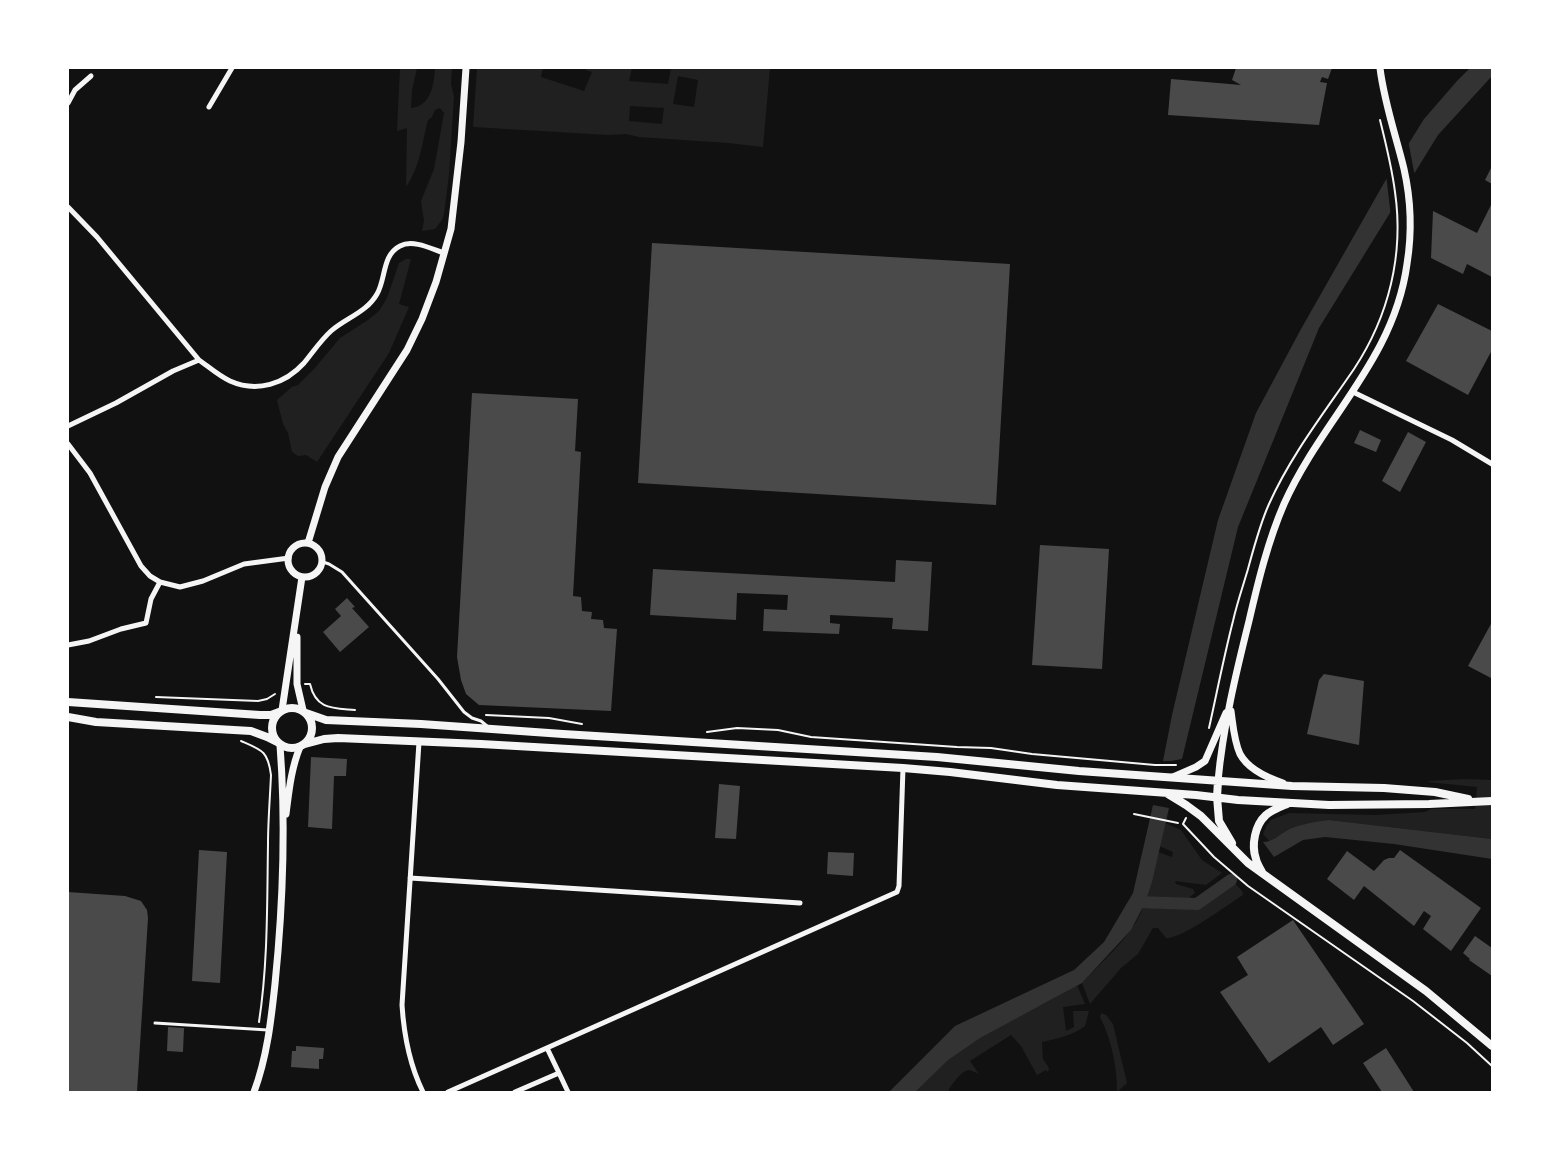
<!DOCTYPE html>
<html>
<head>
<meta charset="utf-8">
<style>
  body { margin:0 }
  #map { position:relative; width:1560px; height:1160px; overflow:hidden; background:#111; font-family:Helvetica,sans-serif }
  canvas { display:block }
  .frame { position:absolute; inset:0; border:69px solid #fff; pointer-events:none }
</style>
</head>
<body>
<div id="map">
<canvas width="1560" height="1160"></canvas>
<div class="frame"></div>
</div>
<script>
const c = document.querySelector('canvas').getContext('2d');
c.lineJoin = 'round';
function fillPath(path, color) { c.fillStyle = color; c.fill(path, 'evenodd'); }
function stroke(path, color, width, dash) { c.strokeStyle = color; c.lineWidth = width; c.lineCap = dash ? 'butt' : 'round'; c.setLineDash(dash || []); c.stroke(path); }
fillPath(new Path2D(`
  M 400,68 L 417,68 L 412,90 L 411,108 C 431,106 434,85 435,68 L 452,68 L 451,84 L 454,97 L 449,175 L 444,214 L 442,220 L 435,229 L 422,231 L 424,221 L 421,201 L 434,169 L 444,113 L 440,108 L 435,110 L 432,117 L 428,120 C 422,143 420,167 406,187 L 407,128 L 397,131 Z
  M 477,68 L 543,68 L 541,77 L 584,91 L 592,72 L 586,70 L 587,68 L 632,68 L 629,81 L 668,84 L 671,68 L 770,68 L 763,147 L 728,143 L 639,137 L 626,134 L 608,135 L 473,127 ZM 678,76 L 698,80 L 694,107 L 673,104 ZM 630,106 L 664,108 L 662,124 L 629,121 Z
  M 406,259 L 411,259 L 399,304 L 409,307 L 389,353 L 319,459 L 317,462 L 306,455 L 298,456 L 292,452 L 288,433 L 283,424 L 277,400 L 292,387 L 298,385 L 314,369 L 340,338 L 368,320 L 379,311 L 387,298 L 399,263 Z
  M 1464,779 L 1492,780 L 1492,839 L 1329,820 L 1286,831 L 1270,842 L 1263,834 L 1267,825 L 1271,820 L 1289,813 L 1375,815 L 1425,812 L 1431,809 L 1475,809 L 1477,787 L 1427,782 L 1430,781 Z
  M 1165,823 L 1181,830 L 1202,860 L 1222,873 L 1206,885 L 1175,881 L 1176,884 L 1193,889 L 1195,893 L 1186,900 L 1187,908 L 1192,910 L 1201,906 L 1233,881 L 1242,891 L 1243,895 C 1227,905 1182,939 1166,938 L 1158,928 L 1153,928 L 1138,954 L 1121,968 L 1090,1004 L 1082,983 C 1098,966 1116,950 1130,931 C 1147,909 1152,879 1158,852 L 1172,857 L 1173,852 L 1159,846 Z
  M 1077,985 L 1085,1004 L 1063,1007 L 1066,1031 L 1074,1027 L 1073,1011 L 1089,1011 L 1085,1026 C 1073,1035 1057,1039 1042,1042 L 1043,1059 L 1049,1068 L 1048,1072 L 1046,1070 L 1037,1075 L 1021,1046 L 1011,1035 L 970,1061 L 979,1074 C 976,1073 973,1071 969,1070 C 962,1070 950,1086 948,1092 L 913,1092 L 938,1067 L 976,1037 L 1047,1002 Z
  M 1101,1013 L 1106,1015 L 1113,1024 L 1127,1083 L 1117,1092 C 1117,1067 1112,1041 1100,1017 Z`), '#202020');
fillPath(new Path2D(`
  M 1470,68 L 1492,68 L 1492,76 L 1438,135 L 1319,328 L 1238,527 L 1182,759 L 1171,761 L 1163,761 L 1172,715 L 1218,520 L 1256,413 L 1301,329 L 1384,183 L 1424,119 L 1457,81 Z
  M 1153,805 L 1169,808 L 1152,882 L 1145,903 L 1131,930 L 1082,983 L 980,1038 L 948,1060 L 915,1092 L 889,1092 L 955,1026 L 1074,970 L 1104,942 L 1133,893 Z
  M 1329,820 L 1492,839 L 1492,859 L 1394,844 L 1325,837 L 1303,840 L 1274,857 L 1263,842 C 1273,842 1277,836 1286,831 C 1299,824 1315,822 1329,820 Z`), '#333');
fillPath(new Path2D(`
  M 1408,140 L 1415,177 L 1391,217 L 1386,174 Z`), '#111');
stroke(new Path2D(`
  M 1133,908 L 1137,902 L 1197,904 L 1231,880`), '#333', 12);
fillPath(new Path2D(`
  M 1236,68 L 1332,68 L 1328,79 L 1322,77 L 1320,82 L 1327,83 L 1319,125 L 1168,115 L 1171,79 L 1241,85 L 1232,80 Z
  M 1492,166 L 1492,184 L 1485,180 Z
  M 1492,203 L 1492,277 L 1467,264 L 1463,274 L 1431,258 L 1433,211 L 1477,233 Z
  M 652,243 L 1010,264 L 996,505 L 638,483 Z
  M 1438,304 L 1492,331 L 1492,350 L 1468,395 L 1406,361 Z
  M 472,393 L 578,399 L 575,451 L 581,452 L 573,596 L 581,597 L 582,611 L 592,612 L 591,619 L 603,620 L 604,628 L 617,629 L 611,711 L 479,705 L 466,694 L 461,680 L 457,657 Z
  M 1360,430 L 1381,440 L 1376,452 L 1354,443 Z
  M 1408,432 L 1426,442 L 1400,492 L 1382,481 Z
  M 1040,545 L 1109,549 L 1102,669 L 1032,665 Z
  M 896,560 L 932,562 L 928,631 L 892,629 L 893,618 L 830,615 L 830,623 L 840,624 L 839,634 L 763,631 L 764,609 L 787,610 L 788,595 L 737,593 L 736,620 L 650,615 L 653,569 L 895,582 Z
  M 347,598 L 355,607 L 352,608 L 369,627 L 340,652 L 323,632 L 341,616 L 335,609 Z
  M 1492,622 L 1492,675 L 1491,678 L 1468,666 Z
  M 1324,674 L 1364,681 L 1359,745 L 1307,734 L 1319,680 Z
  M 311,757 L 347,759 L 346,776 L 334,776 L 332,829 L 308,827 Z
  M 719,784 L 740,786 L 736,839 L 715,838 Z
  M 199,850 L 227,852 L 220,983 L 192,981 Z
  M 1400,850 L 1481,908 L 1451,951 L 1423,929 L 1431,916 L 1424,911 L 1414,926 L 1364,886 L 1354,900 L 1327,879 L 1347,851 L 1374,871 L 1384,860 L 1389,858 L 1394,858 Z
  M 828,852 L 854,853 L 853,876 L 827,874 Z
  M 68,892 L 125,896 L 141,901 L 147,910 L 148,918 L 137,1092 L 68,1092 Z
  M 1293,920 L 1364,1024 L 1333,1045 L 1321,1027 L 1269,1063 L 1220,992 L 1248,975 L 1237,957 Z
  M 1475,936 L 1492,948 L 1492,976 L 1469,960 L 1470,959 L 1463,953 Z
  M 168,1027 L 184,1028 L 183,1052 L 167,1051 Z
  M 296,1046 L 324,1048 L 323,1059 L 319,1059 L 319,1069 L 291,1067 L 292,1051 L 296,1051 Z
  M 1386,1048 L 1414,1092 L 1382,1092 L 1363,1063 Z`), '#4a4a4a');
stroke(new Path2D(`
  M 305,684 L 310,684 C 316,710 333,708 355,710
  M 156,697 L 258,701 L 267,699 L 275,694
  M 486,715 L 549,718 L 582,724
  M 1209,728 C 1217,692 1224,656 1233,621 C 1237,603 1243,586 1248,569 C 1254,547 1260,524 1269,504 C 1291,455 1324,413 1354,369 C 1389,316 1404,254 1395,192 C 1392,168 1386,144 1380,120
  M 707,732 L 737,728 L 778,730 L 811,737 L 957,747 L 991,748 L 1032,754 L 1155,765 L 1176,765
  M 241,741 C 262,750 268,751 271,775 C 270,798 268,821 268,844 C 267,904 268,963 259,1022
  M 1134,814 L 1178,823
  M 1186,818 L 1183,824 L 1214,857 L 1248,886 L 1413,1001 L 1467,1043 L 1492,1066`), '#f5f5f5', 2);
stroke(new Path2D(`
  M 323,562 L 329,564 L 342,572 L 438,679 L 464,712 L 472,718 L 481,721 L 487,726
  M 155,1023 L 268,1030`), '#f5f5f5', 3);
stroke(new Path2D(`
  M 68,103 L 75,90 L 91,76
  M 209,107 L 232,68
  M 68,207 L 97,237 L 199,360
  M 1353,392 L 1452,440 L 1492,464
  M 68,426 L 116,403 L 173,371 L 199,360 C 209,367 219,376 230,381 C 257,393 285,384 304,363 C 313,352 321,340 331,331 C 346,318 367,312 377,294 C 386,279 382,255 400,246 C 413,239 432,249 444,253
  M 68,444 L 90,473 L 141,566 L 150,576 L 160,582 L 180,587 L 203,581 L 244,564 L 289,558
  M 68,645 L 89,641 L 121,629 L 146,623 L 151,599 L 160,582
  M 419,742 L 402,1005 C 404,1036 409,1064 423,1092
  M 410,878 L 800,903
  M 559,1073 L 568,1092
  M 448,1092 L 897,892 L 899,886 L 903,768
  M 515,1092 L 559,1073 L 547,1048`), '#f5f5f5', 5);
stroke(new Path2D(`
  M 308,543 L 325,487 L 338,457 L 407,350 L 422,319 L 436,282 L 451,229 L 461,142 L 466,68
  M288 560a17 17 0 1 1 34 0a17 17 0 1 1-34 0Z
  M 297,637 L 297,684 L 303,710
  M 282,710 L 302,577
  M 1231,711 C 1233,725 1234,741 1240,754 C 1248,769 1268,778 1283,783
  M 1173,777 L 1196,767 L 1205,761 L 1226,713
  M 1218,781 C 1223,727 1236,673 1249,621 C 1258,582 1268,541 1284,504 C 1322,419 1394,360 1407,264 C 1412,233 1411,200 1404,169 C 1396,136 1384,102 1380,68
  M 286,814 C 289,791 291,769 300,747
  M 254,1092 C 267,1057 271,1021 275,984 C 283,905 286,824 280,745`), '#f5f5f5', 7);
stroke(new Path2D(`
  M 68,702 L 260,715 L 271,715 L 279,712
  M272 728a20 20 0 1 1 40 0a20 20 0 1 1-40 0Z
  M 306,713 L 326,720 L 421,724 L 563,734 L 937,757 L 1079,771 L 1292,786 L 1384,788 L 1435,792 L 1468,799
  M 68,717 L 96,722 L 251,731 L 267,737 L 277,742
  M 305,744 L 324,739 L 338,738 L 481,744 L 903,768 L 950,772 L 1057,785 L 1196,795 L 1238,800 L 1329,805 L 1429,804 L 1492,801
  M 1218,781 L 1217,797 L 1219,821 L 1232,843
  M 1168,794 L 1186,805 L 1201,816 L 1248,863 L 1426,991 L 1492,1046
  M 1262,872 C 1260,868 1257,864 1256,859 C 1251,845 1255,825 1266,815 C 1272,810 1280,807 1287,804`), '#f5f5f5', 8);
</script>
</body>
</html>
